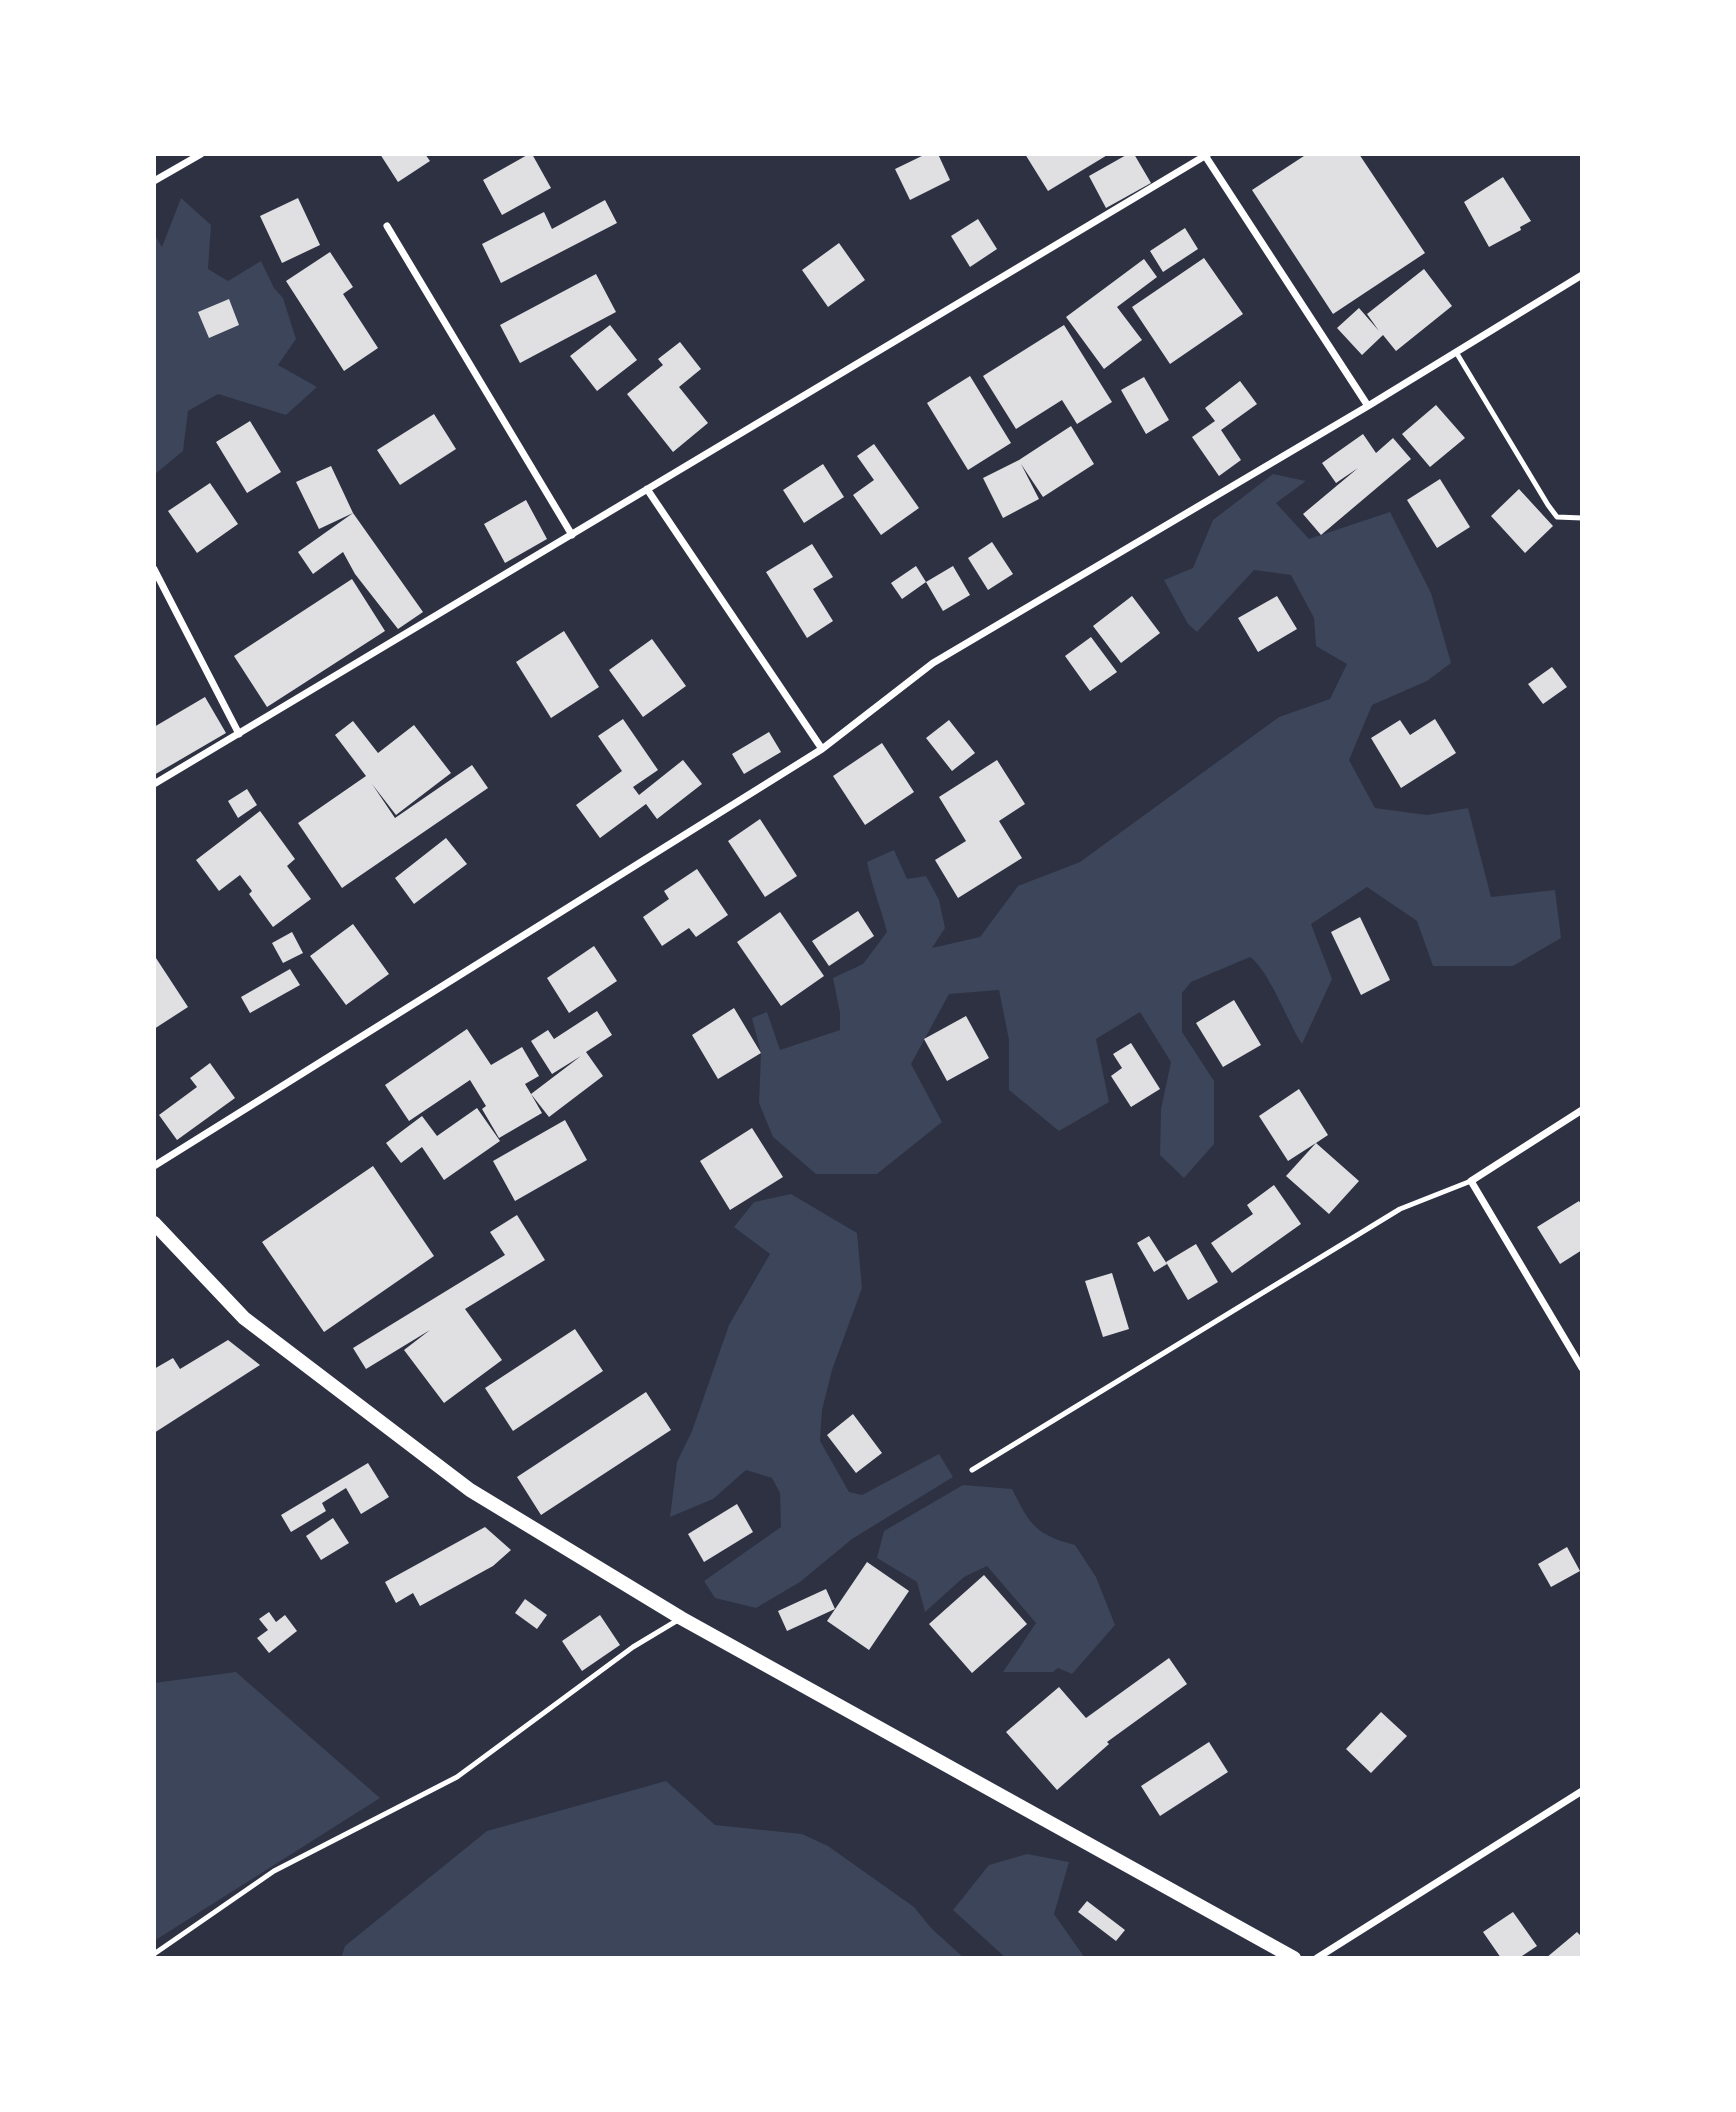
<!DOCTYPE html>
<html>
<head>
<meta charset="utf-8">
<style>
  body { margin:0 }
  #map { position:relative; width:1736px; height:2112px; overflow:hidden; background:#2d3142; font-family:Raleway,sans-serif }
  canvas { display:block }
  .frame { position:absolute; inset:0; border:156px solid #fff; pointer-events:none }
</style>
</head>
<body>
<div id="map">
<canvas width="1736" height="2112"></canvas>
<div class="frame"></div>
</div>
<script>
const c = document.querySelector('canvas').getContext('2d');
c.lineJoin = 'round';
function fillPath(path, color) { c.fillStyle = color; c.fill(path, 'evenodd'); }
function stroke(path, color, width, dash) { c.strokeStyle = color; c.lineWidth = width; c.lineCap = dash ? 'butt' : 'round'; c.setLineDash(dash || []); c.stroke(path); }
fillPath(new Path2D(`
  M 181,198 L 211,225 L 208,269 L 228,281 L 261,261 L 274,288 L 283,298 L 296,339 L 278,365 L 317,387 L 286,415 L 218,394 L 188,411 L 183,451 L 154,475 L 154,234 L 162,247 Z
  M 1273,474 L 1306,481 L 1276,503 L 1309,539 L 1390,512 L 1431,593 L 1451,663 L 1427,681 L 1372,705 L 1349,760 L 1375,808 L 1427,815 L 1468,808 L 1491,897 L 1555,890 L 1561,938 L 1513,966 L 1433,966 L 1417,921 L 1367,887 L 1311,924 L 1332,979 L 1302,1044 C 1287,1021 1269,970 1250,957 L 1191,982 L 1182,993 L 1182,1032 L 1214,1081 L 1214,1144 L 1184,1178 L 1160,1155 L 1161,1109 L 1171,1062 L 1140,1012 L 1096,1039 L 1109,1102 L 1059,1131 L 1009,1090 L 1009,1040 L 999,990 L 949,994 L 911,1064 L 942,1122 L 877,1174 L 816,1174 L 773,1137 L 759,1103 L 761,1053 L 752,1018 L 767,1012 L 780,1050 L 840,1030 L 840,1013 L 833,978 L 863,964 L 887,932 C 881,908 872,887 867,862 L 894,850 L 907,879 L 926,876 L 939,900 L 945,928 L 932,948 L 980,937 L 1018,886 L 1080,862 L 1279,717 L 1330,699 L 1347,664 L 1316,646 L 1314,618 L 1291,575 L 1254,570 L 1197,632 L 1188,624 L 1164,580 L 1193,568 L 1213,520 Z
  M 791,1194 L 857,1233 L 862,1288 L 832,1370 L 822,1410 L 820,1441 L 849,1492 L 862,1495 L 939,1454 L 953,1477 L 852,1539 L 800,1582 L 756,1608 L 715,1598 L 704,1581 L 781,1527 L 780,1493 L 772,1478 L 746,1470 L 713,1499 L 670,1517 L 677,1462 L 692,1431 L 729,1325 L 770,1254 L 734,1227 L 754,1202 Z
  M 963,1485 L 1012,1489 C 1030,1525 1036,1535 1075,1545 L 1096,1577 L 1115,1625 L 1072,1674 L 1058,1668 L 1053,1672 L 1003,1672 L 1036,1623 L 987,1566 L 964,1577 L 925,1612 L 917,1582 L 877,1558 L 884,1531 Z
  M 236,1672 L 380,1798 L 154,1941 L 154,1683 Z
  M 666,1781 L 715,1825 L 802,1834 L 828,1846 L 914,1907 L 931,1928 L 964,1958 L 341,1958 L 345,1946 L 487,1831 Z
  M 1027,1854 L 1069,1862 L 1054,1914 L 1085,1958 L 1006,1958 L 953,1910 L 989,1865 Z`), '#3c4559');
fillPath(new Path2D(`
  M 380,154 L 425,154 L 430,161 L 398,182 Z
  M 529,154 L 532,154 L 551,188 L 502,215 L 483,180 Z
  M 926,154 L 938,154 L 950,180 L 910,200 L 895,169 Z
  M 1025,154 L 1109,154 L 1048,191 Z
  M 1128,154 L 1134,154 L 1151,183 L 1106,208 L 1089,176 Z
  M 1307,154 L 1359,154 L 1425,253 L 1333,314 L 1252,190 Z
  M 1503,177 L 1531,221 L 1520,227 L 1521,230 L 1489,247 L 1464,202 Z
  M 298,198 L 320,245 L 282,263 L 260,216 Z
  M 605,200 L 617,223 L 501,283 L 482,244 L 544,212 L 552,229 Z
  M 978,219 L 997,249 L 970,267 L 951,236 Z
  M 1185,228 L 1198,249 L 1163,272 L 1150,251 Z
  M 839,243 L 865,280 L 828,307 L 802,270 Z
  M 330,252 L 353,287 L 343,294 L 378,348 L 344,371 L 286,281 Z
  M 1204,258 L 1243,314 L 1170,364 L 1132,307 Z
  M 1144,259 L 1157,277 L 1117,307 L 1142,340 L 1104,369 L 1066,317 Z
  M 1424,269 L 1452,306 L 1396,351 L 1383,335 L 1362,355 L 1337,328 L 1359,308 L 1379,331 L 1367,314 Z
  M 596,274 L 616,312 L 520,363 L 500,325 Z
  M 229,299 L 239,325 L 209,338 L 198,312 Z
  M 610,325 L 637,360 L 597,391 L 570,356 Z
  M 1064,325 L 1112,402 L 1077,424 L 1062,400 L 1016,429 L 983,376 Z
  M 680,342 L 701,369 L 679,387 L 708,423 L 673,452 L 627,394 L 663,365 L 658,359 Z
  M 970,376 L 1011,443 L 968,470 L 927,403 Z
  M 1144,377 L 1169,420 L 1146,434 L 1121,390 Z
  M 1240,381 L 1257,404 L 1221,430 L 1241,460 L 1219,476 L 1192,437 L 1215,421 L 1205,408 Z
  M 1436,405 L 1465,438 L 1430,467 L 1402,434 Z
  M 434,414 L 456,449 L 400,485 L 377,450 Z
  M 250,421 L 281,472 L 247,493 L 216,442 Z
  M 1071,426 L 1094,464 L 1043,497 L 1021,464 L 1039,499 L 1003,518 L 983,478 L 1019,460 Z
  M 1363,434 L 1376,453 L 1393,438 L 1411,459 L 1321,535 L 1303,514 L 1358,468 L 1336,483 L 1322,463 Z
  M 874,444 L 919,508 L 881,535 L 853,495 L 874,480 L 857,456 Z
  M 823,464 L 844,497 L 804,523 L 783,490 Z
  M 331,466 L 353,513 L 423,612 L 398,629 L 355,574 L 343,552 L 313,574 L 298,552 L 353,513 L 319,529 L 296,482 Z
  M 1440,479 L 1470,527 L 1437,548 L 1407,500 Z
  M 210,483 L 238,524 L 197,553 L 168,511 Z
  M 1519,489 L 1553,526 L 1525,553 L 1491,516 Z
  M 526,500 L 547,539 L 505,563 L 484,524 Z
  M 992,542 L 1013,574 L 988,590 L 968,558 Z
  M 812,544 L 833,577 L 813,589 L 833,621 L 807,638 L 766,572 Z
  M 916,566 L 926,582 L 953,566 L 970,595 L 943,611 L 926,582 L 902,599 L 891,583 Z
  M 352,579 L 385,631 L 267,707 L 234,656 Z
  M 1132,596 L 1160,633 L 1121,663 L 1093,626 Z
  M 1277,596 L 1297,629 L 1258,652 L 1238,618 Z
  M 564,631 L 599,687 L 551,718 L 516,662 Z
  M 1091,637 L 1117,672 L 1090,691 L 1065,656 Z
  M 652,639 L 686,686 L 643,717 L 609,670 Z
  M 1552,667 L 1567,687 L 1543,704 L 1528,684 Z
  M 205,697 L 226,733 L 154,775 L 154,727 Z
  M 623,719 L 658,770 L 633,787 L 639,795 L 683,760 L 702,784 L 657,819 L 646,804 L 600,838 L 576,805 L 622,771 L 598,736 Z
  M 1435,719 L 1456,753 L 1401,788 L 1371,738 L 1400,720 L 1410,735 Z
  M 949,720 L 975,753 L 952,771 L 926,738 Z
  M 353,721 L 378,753 L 414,725 L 451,773 L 396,815 L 372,784 L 395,818 L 472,765 L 488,788 L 342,888 L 298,823 L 366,776 L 335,735 Z
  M 769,732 L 781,752 L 744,774 L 732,754 Z
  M 882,743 L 914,792 L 865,825 L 833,776 Z
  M 997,760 L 1025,804 L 999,821 L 1022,858 L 958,898 L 935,860 L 966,841 L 939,797 Z
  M 247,789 L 257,805 L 238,818 L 228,801 Z
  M 260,811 L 295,859 L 287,866 L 311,899 L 273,927 L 249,894 L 252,891 L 240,875 L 219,891 L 196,860 Z
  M 760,819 L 797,876 L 765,897 L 728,841 Z
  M 446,838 L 467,864 L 414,904 L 395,878 Z
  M 697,869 L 728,915 L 696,937 L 689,928 L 662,946 L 643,917 L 669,899 L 664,891 Z
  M 858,911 L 874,936 L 829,966 L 812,941 Z
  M 780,912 L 824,976 L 781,1006 L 737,942 Z
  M 1360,917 L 1390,980 L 1361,995 L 1331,932 Z
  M 353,924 L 389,974 L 346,1005 L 310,956 Z
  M 292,932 L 303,953 L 283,963 L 272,943 Z
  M 594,946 L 617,981 L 569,1013 L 547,978 Z
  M 154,955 L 188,1007 L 154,1029 Z
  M 290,969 L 300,985 L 250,1013 L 241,997 Z
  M 1234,1000 L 1261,1045 L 1223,1067 L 1196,1023 Z
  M 734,1008 L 761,1053 L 718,1079 L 692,1035 Z
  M 597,1011 L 612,1035 L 586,1052 L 603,1076 L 549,1117 L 531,1094 L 542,1113 L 499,1138 L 482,1109 L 486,1106 L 470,1080 L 409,1121 L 385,1085 L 467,1029 L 491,1065 L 522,1047 L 539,1076 L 525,1084 L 531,1094 L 581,1056 L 552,1074 L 531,1041 L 548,1030 L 554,1039 Z
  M 966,1016 L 989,1058 L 947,1081 L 924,1039 Z
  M 1131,1043 L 1160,1089 L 1131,1107 L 1111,1076 L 1122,1068 L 1113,1054 Z
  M 210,1063 L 235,1098 L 177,1140 L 159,1115 L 197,1087 L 190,1078 Z
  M 1299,1089 L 1328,1135 L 1316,1143 L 1359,1181 L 1329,1214 L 1286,1176 L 1316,1143 L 1288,1161 L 1259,1116 Z
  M 477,1108 L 500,1141 L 444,1180 L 422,1147 L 401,1163 L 386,1143 L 422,1116 L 437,1136 Z
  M 565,1120 L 587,1160 L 515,1201 L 493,1161 Z
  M 752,1128 L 783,1177 L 730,1210 L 700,1161 Z
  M 373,1166 L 434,1256 L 324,1332 L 262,1242 Z
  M 1274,1185 L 1301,1224 L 1232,1273 L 1211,1243 L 1253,1214 L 1247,1205 Z
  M 1579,1201 L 1582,1206 L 1582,1250 L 1560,1264 L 1537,1227 Z
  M 517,1215 L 545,1260 L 465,1309 L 502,1360 L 444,1403 L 404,1350 L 430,1330 L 366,1369 L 353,1348 L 505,1255 L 490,1232 Z
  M 1149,1236 L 1167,1264 L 1154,1272 L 1137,1243 Z
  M 1196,1244 L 1218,1282 L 1188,1300 L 1166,1262 Z
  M 1112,1273 L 1129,1329 L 1103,1337 L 1085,1281 Z
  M 575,1329 L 603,1371 L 513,1431 L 485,1388 Z
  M 228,1340 L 260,1365 L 154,1433 L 154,1369 L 173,1358 L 180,1369 Z
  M 646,1392 L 671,1430 L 541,1515 L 517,1477 Z
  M 853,1414 L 882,1453 L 856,1473 L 827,1435 Z
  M 368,1463 L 389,1497 L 361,1514 L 346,1488 L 322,1503 L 326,1511 L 291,1532 L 281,1515 Z
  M 737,1504 L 753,1532 L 704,1562 L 688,1534 Z
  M 333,1518 L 349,1543 L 321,1560 L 306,1536 Z
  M 485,1527 L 511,1550 L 493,1566 L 420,1606 L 413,1593 L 396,1603 L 385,1582 Z
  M 1567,1547 L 1580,1571 L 1551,1587 L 1538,1564 Z
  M 867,1562 L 909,1591 L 869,1650 L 827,1621 Z
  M 984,1575 L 1027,1624 L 972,1673 L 929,1624 Z
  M 826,1589 L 835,1609 L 787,1631 L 778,1611 Z
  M 525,1599 L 547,1615 L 537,1629 L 515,1613 Z
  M 269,1612 L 276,1622 L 285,1615 L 297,1631 L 269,1653 L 257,1638 L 268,1630 L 259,1619 Z
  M 600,1615 L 620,1645 L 582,1671 L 562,1641 Z
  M 1169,1658 L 1187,1684 L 1107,1742 L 1109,1744 L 1057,1790 L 1006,1732 L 1059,1687 L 1086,1718 Z
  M 1381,1712 L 1407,1736 L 1371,1773 L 1346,1749 Z
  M 1209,1742 L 1228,1772 L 1160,1816 L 1141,1786 Z
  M 1087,1901 L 1125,1930 L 1116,1941 L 1078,1912 Z
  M 1513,1912 L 1537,1946 L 1519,1958 L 1501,1958 L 1483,1932 Z
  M 1577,1932 L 1582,1937 L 1582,1958 L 1546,1958 Z`), '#e0e0e3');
stroke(new Path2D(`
  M 1456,352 L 1548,505 L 1557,517 L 1582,518
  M 972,1470 L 1400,1209 L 1471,1181
  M 154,1954 L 274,1871 L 457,1777 L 633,1647 L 678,1620`), '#fff', 5);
stroke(new Path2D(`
  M 154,181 L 201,154
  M 387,226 L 572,535
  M 1368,406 L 1582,275
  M 647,489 L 822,749
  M 154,569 L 239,734
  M 154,784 L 1208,154
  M 1582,1110 L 1471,1181 L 1582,1368
  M 154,1166 L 822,749 L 933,663 L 1368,406 L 1204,154
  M 1317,1958 L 1582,1791`), '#fff', 7);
stroke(new Path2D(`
  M 154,1223 L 244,1318 L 470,1490 L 681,1618 L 1294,1958`), '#fff', 14);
</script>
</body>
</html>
